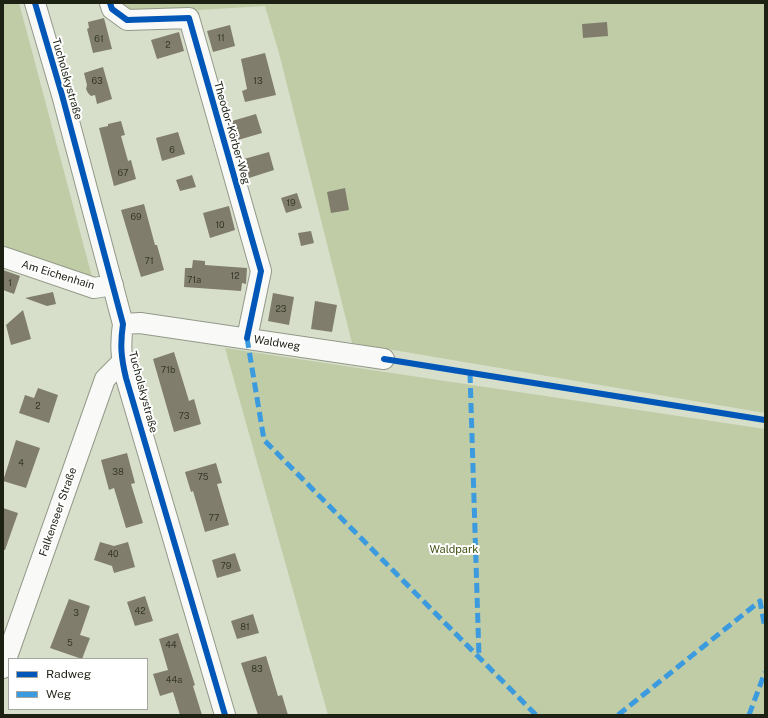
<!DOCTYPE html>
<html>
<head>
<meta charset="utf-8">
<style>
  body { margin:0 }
  #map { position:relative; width:768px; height:718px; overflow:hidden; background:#d7dfca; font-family:"Public Sans",sans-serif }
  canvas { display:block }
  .frame { position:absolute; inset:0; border:4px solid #1c2113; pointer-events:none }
  .legend { position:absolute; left:8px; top:658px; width:140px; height:52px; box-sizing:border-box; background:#fff; border:1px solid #a4a6a1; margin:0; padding:5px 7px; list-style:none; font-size:12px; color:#1c2113 }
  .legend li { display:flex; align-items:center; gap:8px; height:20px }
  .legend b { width:20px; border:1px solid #a4a6a1 }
</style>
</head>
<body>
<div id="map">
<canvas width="768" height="718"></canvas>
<div class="frame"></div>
<ul class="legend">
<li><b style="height:5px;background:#0057b8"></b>Radweg</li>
<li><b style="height:5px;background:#3c9bde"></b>Weg</li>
</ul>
</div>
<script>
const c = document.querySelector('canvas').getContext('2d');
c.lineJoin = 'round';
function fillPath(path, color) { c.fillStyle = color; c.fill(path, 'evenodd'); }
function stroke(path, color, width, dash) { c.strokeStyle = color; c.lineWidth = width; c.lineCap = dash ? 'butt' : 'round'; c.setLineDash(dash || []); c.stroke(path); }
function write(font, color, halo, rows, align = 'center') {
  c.font = font + ' "Public Sans",sans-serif'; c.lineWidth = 4; c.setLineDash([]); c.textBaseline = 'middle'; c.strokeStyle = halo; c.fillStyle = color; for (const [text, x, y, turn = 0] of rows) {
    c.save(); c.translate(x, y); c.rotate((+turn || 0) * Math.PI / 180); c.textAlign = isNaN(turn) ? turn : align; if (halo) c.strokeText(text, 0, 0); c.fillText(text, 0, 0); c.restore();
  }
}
fillPath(new Path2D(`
  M 3,3 L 19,3 L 95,288 L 3,257 Z
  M 117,3 L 765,3 L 765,413 L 352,343 L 279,53 L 265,6 L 132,14 Z
  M 225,348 L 765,429 L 765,715 L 328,715 Z`), '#bfcca6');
fillPath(new Path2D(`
  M 104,18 L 112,49 L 93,53 L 87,29 L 89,28 L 88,22 Z
  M 607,22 L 608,36 L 583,38 L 582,24 Z
  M 230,25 L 235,46 L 213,52 L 207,31 Z
  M 179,32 L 184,51 L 157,59 L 151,40 Z
  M 265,53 L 276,95 L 245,102 L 242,91 L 247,89 L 241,59 Z
  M 103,67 L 112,99 L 97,104 L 95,95 L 91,96 L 88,93 L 86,89 L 87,85 L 84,73 Z
  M 256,114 L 262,133 L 238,140 L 232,121 Z
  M 121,121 L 125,135 L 121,136 L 128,161 L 131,160 L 136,179 L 114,186 L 99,128 L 108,126 L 108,124 Z
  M 178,132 L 185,154 L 162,161 L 156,138 Z
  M 269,152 L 274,170 L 249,178 L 244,159 Z
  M 192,175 L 196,187 L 180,191 L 176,180 Z
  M 345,188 L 349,210 L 331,213 L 327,192 Z
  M 297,193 L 302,208 L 286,213 L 281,198 Z
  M 144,204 L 155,245 L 157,245 L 164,270 L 141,277 L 121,210 Z
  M 229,206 L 235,230 L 210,238 L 203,213 Z
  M 311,231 L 314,243 L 301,246 L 298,233 Z
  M 193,260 L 205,261 L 205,265 L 247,268 L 246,284 L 242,283 L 241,291 L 184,287 L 185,268 L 192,268 Z
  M 3,270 L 20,276 L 14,294 L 3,290 Z
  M 53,292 L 56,304 L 47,306 L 25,298 Z
  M 273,293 L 294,297 L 289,325 L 268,321 Z
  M 315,301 L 337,305 L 332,332 L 311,329 Z
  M 23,310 L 31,339 L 11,345 L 6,325 Z
  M 174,352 L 189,401 L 194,399 L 201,424 L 174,432 L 153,359 Z
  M 38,388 L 58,395 L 49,423 L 19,413 L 25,395 L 34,398 Z
  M 16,440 L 40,448 L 26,488 L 3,481 Z
  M 127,453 L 135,483 L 131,484 L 143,523 L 126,528 L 114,488 L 109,490 L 101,460 Z
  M 216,463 L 222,483 L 217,484 L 229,525 L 205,532 L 193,491 L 191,492 L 185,472 Z
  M 3,508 L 18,513 L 5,550 L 3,550 Z
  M 100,542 L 114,546 L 128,542 L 135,567 L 114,573 L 112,566 L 94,560 Z
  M 235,553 L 241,571 L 217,578 L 212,560 Z
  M 145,596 L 153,621 L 135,626 L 127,602 Z
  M 69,599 L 90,606 L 80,635 L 90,638 L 82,659 L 50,648 Z
  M 253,614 L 259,633 L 237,639 L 231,621 Z
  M 178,633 L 195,685 L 193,686 L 202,715 L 180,715 L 173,692 L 160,696 L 153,674 L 168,670 L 159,639 Z
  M 266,656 L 278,696 L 282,695 L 288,715 L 258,715 L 241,663 Z`), '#807d6c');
const minor = new Path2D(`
  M 35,3 L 62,95 L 123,324 C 120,345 121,357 126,378 L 225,715
  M 110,3 L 112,9 L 127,20 L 189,18 L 261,271 L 247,338
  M 3,257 L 94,288 L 113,285
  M 123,324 L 140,323 L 384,359
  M 3,668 L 105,379 L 122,362`);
stroke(minor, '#939989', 22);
stroke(minor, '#f9faf7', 20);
stroke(new Path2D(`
  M 247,338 L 264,440 L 536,715
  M 470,373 L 479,657
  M 618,715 L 760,601 L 765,628
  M 749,715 L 765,672`), '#3c9bde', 5, [10, 5]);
stroke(new Path2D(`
  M 35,3 L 62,95 L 123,324 C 120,345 121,357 126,378 L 225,715
  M 110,3 L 112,9 L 127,20 L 189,18 L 261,271 L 247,338
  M 384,359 L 765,420`), '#0057b8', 6);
write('9px', '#353829', null, [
  ["11",221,38],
  ["61",99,39],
  ["2",168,45],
  ["63",97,81],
  ["13",258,81],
  ["6",172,150],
  ["67",123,173],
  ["19",291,203],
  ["69",136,217],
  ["10",220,225],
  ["71",149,261],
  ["12",235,276],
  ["71a",194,280],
  ["1",10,283],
  ["23",281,309],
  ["71b",168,370],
  ["2",38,406],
  ["73",184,416],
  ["4",21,463],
  ["38",118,472],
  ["75",203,477],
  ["77",214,518],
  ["40",113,554],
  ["79",226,566],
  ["42",140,611],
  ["3",76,613],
  ["81",245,627],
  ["5",70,643],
  ["44",171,645],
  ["83",257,669],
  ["44a",174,680]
]);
write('11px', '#1c2113', '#fff', [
  ["Tucholskystraße",67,79,74],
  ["Theodor-Körber-Weg",232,133,74],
  ["Am Eichenhain",58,275,17],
  ["Waldweg",277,343,9],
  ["Tucholskystraße",143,392,75],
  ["Falkenseer Straße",58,512,-71]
]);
write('11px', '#3f5011', '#fff', [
  ["Waldpark",454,550]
]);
</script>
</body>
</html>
